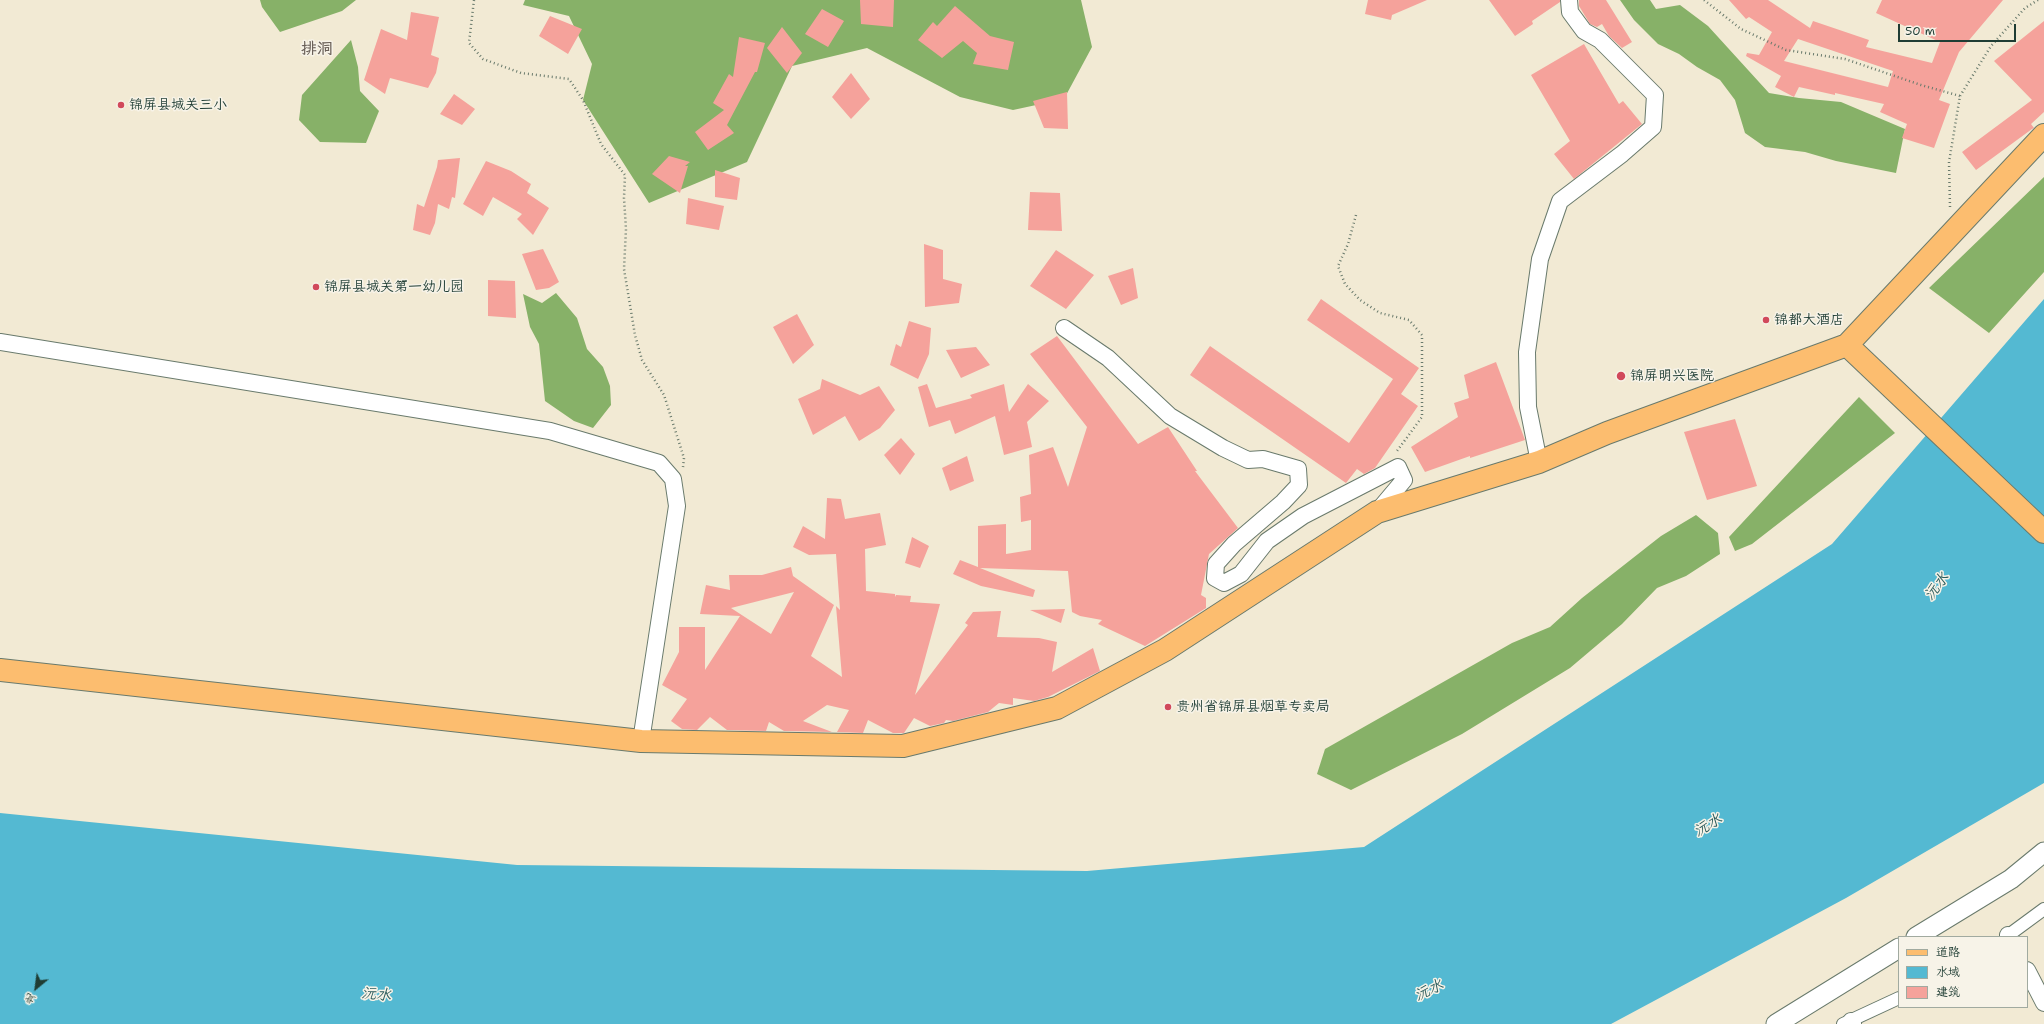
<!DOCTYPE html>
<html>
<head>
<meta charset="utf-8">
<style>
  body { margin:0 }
  #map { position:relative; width:2044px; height:1024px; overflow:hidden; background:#f2ead4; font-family:"Shantell Sans","LXGW WenKai TC",sans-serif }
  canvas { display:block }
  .legend { position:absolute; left:1898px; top:936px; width:130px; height:72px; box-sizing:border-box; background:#f7f3e8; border:1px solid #a1aaa0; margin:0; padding:5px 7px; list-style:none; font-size:12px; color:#1f3d34 }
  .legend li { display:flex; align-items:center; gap:8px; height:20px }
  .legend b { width:20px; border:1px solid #a1aaa0 }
  .north { position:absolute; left:16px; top:968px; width:40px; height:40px; -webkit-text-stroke:3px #f7f3e8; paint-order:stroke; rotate:209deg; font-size:11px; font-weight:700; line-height:16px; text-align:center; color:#1f3d34 }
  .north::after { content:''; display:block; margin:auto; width:14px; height:18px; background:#1f3d34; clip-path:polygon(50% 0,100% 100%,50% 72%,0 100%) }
  .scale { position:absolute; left:1898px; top:24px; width:118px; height:18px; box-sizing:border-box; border:2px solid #1f3d34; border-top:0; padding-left:5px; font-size:12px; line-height:14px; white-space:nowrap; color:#1f3d34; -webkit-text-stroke:3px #f7f3e8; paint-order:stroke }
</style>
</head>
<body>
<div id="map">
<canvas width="2044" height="1024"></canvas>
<ul class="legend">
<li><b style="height:5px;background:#fcbd6f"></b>道路</li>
<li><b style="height:11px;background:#54b9d2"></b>水域</li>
<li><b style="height:11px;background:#f5a29b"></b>建筑</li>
</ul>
<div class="north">北</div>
<div class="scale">50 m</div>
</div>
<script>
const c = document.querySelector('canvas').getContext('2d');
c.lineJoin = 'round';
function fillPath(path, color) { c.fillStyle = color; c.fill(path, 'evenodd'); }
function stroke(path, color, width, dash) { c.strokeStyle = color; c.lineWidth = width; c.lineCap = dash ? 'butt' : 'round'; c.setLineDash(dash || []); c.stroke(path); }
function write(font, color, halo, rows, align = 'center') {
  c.font = font + ' "Shantell Sans","LXGW WenKai TC",sans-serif'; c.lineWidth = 3; c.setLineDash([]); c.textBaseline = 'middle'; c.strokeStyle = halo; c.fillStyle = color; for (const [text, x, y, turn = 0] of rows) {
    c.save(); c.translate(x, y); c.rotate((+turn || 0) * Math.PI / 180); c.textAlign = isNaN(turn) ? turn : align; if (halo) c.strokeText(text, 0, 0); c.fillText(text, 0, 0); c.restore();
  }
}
fillPath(new Path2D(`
  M 260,0 L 356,0 L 342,11 L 280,32 L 262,7 Z
  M 525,0 L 1081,0 L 1092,47 L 1064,99 L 1013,110 L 960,97 L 867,48 L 792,66 L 747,162 L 649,203 L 583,100 L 592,64 L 569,16 L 523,5 Z
  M 1620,0 L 1650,0 L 1656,9 L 1680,5 L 1708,26 L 1769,93 L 1799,98 L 1841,102 L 1905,129 L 1896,173 L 1836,161 L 1805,152 L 1765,147 L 1745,133 L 1735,100 L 1720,80 L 1697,67 L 1679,54 L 1658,44 L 1634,20 Z
  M 351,40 L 358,67 L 360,91 L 379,111 L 366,143 L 320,142 L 299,120 L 302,95 Z
  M 2044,177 L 2044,272 L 1989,333 L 1929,288 Z
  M 556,293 L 577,318 L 587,349 L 603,367 L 610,386 L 611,405 L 593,428 L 574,421 L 545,401 L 539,344 L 530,327 L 523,294 L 542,303 Z
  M 1859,397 L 1895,433 L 1752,544 L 1735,551 L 1729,537 Z
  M 1696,515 L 1718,533 L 1720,554 L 1686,576 L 1657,588 L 1622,624 L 1570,668 L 1462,734 L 1351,790 L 1317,774 L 1325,749 L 1512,643 L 1550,627 L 1582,598 L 1661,536 Z`), '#87b168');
fillPath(new Path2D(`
  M 2044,299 L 2044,783 L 1846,898 L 1611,1024 L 0,1024 L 0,813 L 517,865 L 1087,871 L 1364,847 L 1832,544 Z`), '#54b9d2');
fillPath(new Path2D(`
  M 860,0 L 894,0 L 893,27 L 861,24 Z
  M 1368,0 L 1427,0 L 1392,15 L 1391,20 L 1365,14 Z
  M 1489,0 L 1560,0 L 1560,2 L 1532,21 L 1533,24 L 1515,36 Z
  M 1579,0 L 1606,0 L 1632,42 L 1622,48 L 1609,36 L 1602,24 L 1597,27 L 1590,24 L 1579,6 Z
  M 1729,0 L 1768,0 L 1810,28 L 1813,21 L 1869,40 L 1866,47 L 1932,63 L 1940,42 L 1876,13 L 1882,0 L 2003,0 L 1959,52 L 1939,100 L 1950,104 L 1934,148 L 1902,138 L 1907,124 L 1880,112 L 1884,104 L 1835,93 L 1835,95 L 1799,87 L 1794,97 L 1775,87 L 1781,76 L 1746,56 L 1747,53 L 1759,55 L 1772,32 L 1749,17 L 1746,19 ZM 1798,39 L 1893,71 L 1888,87 L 1784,61 Z
  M 955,6 L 990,36 L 1014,42 L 1008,70 L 973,64 L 977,53 L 963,41 L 942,58 L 918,40 L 933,22 L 937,26 Z
  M 822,9 L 844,21 L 828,47 L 805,34 Z
  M 411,12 L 439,17 L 431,55 L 439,58 L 436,73 L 428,88 L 390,78 L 385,94 L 364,80 L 381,29 L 407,40 Z
  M 550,16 L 582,29 L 568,54 L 539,36 Z
  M 2044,21 L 2044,112 L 2031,124 L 2034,128 L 2032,129 L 1976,170 L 1962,152 L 2032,100 L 1994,61 Z
  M 782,27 L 802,53 L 787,73 L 767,48 Z
  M 739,37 L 765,43 L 757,72 L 755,72 L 727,125 L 734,133 L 708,150 L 695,132 L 724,110 L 713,103 L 729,74 L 733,77 Z
  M 1584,44 L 1619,104 L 1623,101 L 1642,124 L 1574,179 L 1554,154 L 1570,141 L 1531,75 Z
  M 851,73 L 870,99 L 851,119 L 832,97 Z
  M 1067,92 L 1068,129 L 1044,128 L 1033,101 Z
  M 454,94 L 475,109 L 462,125 L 440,114 Z
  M 669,156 L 690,162 L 685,166 L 688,166 L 680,193 L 652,174 Z
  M 460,158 L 455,198 L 452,197 L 449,209 L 438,204 L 435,223 L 430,235 L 413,230 L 417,204 L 424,207 L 437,167 L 438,160 Z
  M 486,161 L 511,171 L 531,184 L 527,193 L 549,208 L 533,235 L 517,219 L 522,214 L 493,197 L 483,216 L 463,204 Z
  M 715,170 L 740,178 L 737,200 L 715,197 Z
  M 1030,192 L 1060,193 L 1062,231 L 1028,230 Z
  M 688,198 L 724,206 L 719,230 L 686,224 Z
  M 924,244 L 943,250 L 943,279 L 962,284 L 959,303 L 925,307 Z
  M 543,249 L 559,282 L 549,288 L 536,290 L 522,254 Z
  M 1056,250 L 1094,275 L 1066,309 L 1030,286 Z
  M 1133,268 L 1138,298 L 1121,305 L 1108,276 Z
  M 488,280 L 515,281 L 516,318 L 488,316 Z
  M 1321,299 L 1419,368 L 1401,394 L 1418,406 L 1375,468 L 1364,474 L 1357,469 L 1346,483 L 1190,375 L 1210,346 L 1349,443 L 1393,379 L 1307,320 Z
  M 797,314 L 814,345 L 793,364 L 773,327 Z
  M 909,321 L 931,328 L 929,354 L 918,379 L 890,365 L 896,344 L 901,347 Z
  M 1057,336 L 1138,444 L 1168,427 L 1197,471 L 1195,471 L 1238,528 L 1209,554 L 1201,595 L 1206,598 L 1206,608 L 1145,646 L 1098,624 L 1102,620 L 1080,616 L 1072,612 L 1068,571 L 980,568 L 1035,590 L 1033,597 L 981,586 L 953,574 L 960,560 L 978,567 L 978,526 L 1006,524 L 1006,554 L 1031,550 L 1031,520 L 1021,522 L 1020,497 L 1031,494 L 1029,455 L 1053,447 L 1068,487 L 1087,427 L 1030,354 Z
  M 976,347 L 990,365 L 961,378 L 946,350 Z
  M 1496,362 L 1525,440 L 1470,458 L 1470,456 L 1425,472 L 1411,447 L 1458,417 L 1454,403 L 1469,398 L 1464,375 Z
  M 822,379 L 860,395 L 879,386 L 895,410 L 880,428 L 859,441 L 845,416 L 813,435 L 798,399 L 820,389 Z
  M 927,384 L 936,408 L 972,398 L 970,395 L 1004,384 L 1009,412 L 1028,384 L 1049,401 L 1027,422 L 1032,447 L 1004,455 L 995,416 L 955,434 L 950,420 L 929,427 L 918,387 Z
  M 1735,419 L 1757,486 L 1707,500 L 1684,432 Z
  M 901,438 L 915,454 L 900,475 L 884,455 Z
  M 967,456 L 974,481 L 950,491 L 942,468 Z
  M 827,498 L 841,499 L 845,519 L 880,513 L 886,545 L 865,549 L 866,591 L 895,594 L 895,597 L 896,595 L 911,596 L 910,602 L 940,604 L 915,695 L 968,625 L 965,623 L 973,612 L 1001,611 L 997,637 L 1039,638 L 1057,642 L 1052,672 L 1093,648 L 1100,671 L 1048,697 L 1034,701 L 1013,698 L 1013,705 L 999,703 L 988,712 L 953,721 L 946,720 L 944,723 L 930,726 L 914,718 L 904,733 L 893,733 L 868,720 L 863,733 L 837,732 L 849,710 L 827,705 L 803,721 L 832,732 L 784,731 L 769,722 L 766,731 L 727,730 L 710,717 L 697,730 L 682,729 L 671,721 L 687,699 L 662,685 L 679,652 L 679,627 L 705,627 L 705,670 L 740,616 L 700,614 L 706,585 L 730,590 L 729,575 L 762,575 L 791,567 L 793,576 L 834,605 L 811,656 L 842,677 L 836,606 L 840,610 L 836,554 L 809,555 L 793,547 L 803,526 L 825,539 ZM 794,592 L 771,634 L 731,608 Z
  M 912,537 L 929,546 L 920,568 L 905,563 Z
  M 1065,609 L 1061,623 L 1030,610 Z`), '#f5a29b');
const pedestrian = new Path2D(`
  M 2006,937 L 2044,909
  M 1843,1024 L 1899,998`);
const minor = new Path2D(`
  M 1064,328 L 1108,358 L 1170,416 L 1223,448 L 1248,460 L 1263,459 L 1298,469 L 1299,485 L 1283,502 L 1234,544 L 1216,564 L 1215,578 L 1224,583 L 1241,574 L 1267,541 L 1303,516 L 1398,467 L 1404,480 L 1377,512
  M 0,342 L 550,431 L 659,463 L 673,479 L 677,506 L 641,741
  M 1539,462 L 1528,407 L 1527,352 L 1540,259 L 1560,201 L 1622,154 L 1653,127 L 1655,95 L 1600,40 L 1584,31 L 1570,12 L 1569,0
  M 2008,935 L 2009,937
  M 2027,970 L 2044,1003
  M 1851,1021 L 1853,1024`);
const tertiary = new Path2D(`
  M 1916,937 L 2011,879 L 2044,852
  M 1776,1024 L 1899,948`);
const primary = new Path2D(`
  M 1847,345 L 2044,532
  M 0,670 L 641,741 L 903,746 L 1057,708 L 1165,650 L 1377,512 L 1539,462 L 1607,433 L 1847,345 L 2044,135`);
stroke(pedestrian, '#697a6c', 14);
stroke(minor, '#697a6c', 18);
stroke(tertiary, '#697a6c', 21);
stroke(primary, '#697a6c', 24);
stroke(new Path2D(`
  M 474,0 L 469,43 L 483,59 L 521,73 L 569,79 L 583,100 L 601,144 L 625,175 L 624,198 L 626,229 L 624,269 L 635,335 L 642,360 L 664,395 L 684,458 L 683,467
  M 1704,0 L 1741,29 L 1786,50 L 1845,59 L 1921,85 L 1960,96
  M 1950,207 L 1949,162 L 1960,96 L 1991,46 L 2025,8 L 2038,0
  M 1356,215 L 1348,244 L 1338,266 L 1345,284 L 1360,300 L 1380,313 L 1409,320 L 1422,335 L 1422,417 L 1397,451`), '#697a6c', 2.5, [1, 3]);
stroke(pedestrian, '#fff', 12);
stroke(minor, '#fff', 16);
stroke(tertiary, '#fff', 19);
stroke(primary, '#fcbd6f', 22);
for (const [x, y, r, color] of [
  [121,105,4,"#d1495b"],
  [316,287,4,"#d1495b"],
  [1766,320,4,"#d1495b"],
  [1621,376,5,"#d1495b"],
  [1168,707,4,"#d1495b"]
]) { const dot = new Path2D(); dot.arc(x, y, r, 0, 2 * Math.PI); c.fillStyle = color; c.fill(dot); stroke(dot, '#f7f3e8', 1.5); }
write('14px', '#1f3d34', '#f7f3e8', [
  ["锦屏县城关三小",129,105],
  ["锦屏县城关第一幼儿园",324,287],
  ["锦都大酒店",1774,320],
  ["锦屏明兴医院",1630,376],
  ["贵州省锦屏县烟草专卖局",1176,707]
], 'left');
write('italic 15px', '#2c5c5c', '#f7f3e8', [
  ["沅水",1937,587,-53],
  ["沅水",1708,826,-31],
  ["沅水",1429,991,-26],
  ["沅水",376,995,4]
]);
write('bold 16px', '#6a6058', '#f7f3e8', [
  ["排洞",317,50]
]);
</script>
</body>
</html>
